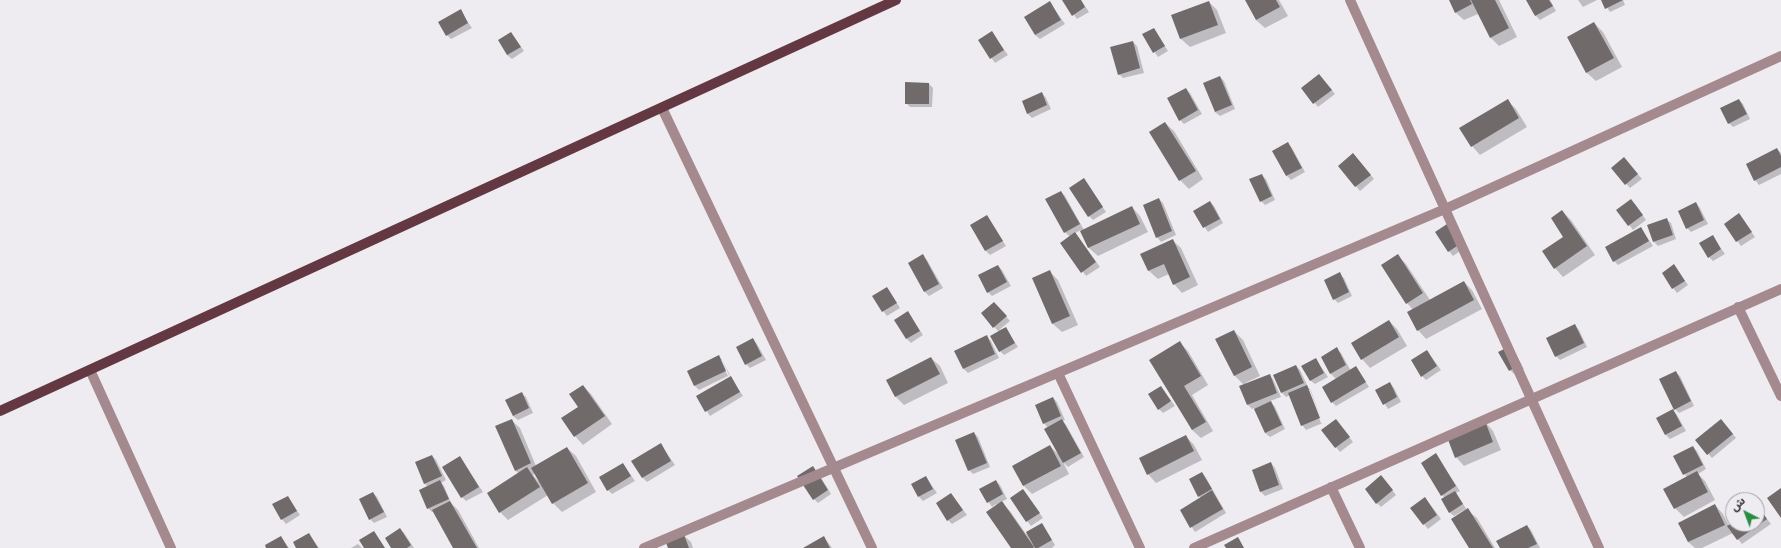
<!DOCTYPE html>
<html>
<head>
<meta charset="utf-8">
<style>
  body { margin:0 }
  #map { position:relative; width:1781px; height:548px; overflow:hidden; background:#eeecf0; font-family:Merriweather,"Noto Sans Arabic",serif }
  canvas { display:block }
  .north { position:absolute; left:1725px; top:492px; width:40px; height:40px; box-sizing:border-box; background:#eeecf0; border:1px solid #a2a0a3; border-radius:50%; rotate:318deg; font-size:11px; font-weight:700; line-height:16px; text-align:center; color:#2f2f30 }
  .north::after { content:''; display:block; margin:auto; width:14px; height:18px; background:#288d42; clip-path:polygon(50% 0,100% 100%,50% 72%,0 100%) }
</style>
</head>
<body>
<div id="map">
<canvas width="1781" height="548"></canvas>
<div class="north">ش</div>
</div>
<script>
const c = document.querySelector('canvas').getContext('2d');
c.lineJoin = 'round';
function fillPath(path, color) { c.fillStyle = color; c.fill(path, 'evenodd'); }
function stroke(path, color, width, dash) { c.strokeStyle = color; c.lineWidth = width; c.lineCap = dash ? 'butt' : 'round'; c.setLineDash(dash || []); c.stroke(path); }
fillPath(new Path2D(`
  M 1063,0 L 1081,0 L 1089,12 L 1077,19 Z
  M 1246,0 L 1279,0 L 1288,16 L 1265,28 L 1256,20 Z
  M 1450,0 L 1499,0 L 1517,37 L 1499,46 L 1491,38 L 1478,14 L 1464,20 L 1455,12 Z
  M 1528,0 L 1550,0 L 1556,11 L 1540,20 L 1536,16 Z
  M 1578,0 L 1597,0 L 1583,7 Z
  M 1602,0 L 1623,0 L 1625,5 L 1610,12 Z
  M 1209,2 L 1217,10 L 1226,33 L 1190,47 L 1181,39 L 1172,15 Z
  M 1050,3 L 1065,24 L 1040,39 L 1035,35 Z
  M 460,11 L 472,28 L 451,39 L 447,35 Z
  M 1594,23 L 1603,32 L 1622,67 L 1596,81 L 1587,73 L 1568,37 Z
  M 1154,29 L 1168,51 L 1158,57 L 1143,35 Z
  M 511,33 L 524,51 L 512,59 L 507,55 Z
  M 992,33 L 1008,55 L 995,63 L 980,41 Z
  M 1133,42 L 1137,46 L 1144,73 L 1123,78 L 1119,74 Z
  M 1319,75 L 1335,94 L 1318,107 L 1302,88 Z
  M 1220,77 L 1224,81 L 1235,109 L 1220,116 L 1215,112 Z
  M 929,84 L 933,88 L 932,107 L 910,107 L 906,103 Z
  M 1186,89 L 1190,93 L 1202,114 L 1184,124 L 1180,120 Z
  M 1042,93 L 1046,98 L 1051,109 L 1032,118 L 1028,114 L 1023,101 Z
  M 1507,100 L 1516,109 L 1527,127 L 1480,155 L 1472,146 Z
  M 1739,100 L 1743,104 L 1750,119 L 1733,127 L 1729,123 Z
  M 1165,123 L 1174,131 L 1203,179 L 1189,189 L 1180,180 Z
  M 1288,144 L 1292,148 L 1305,172 L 1291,180 L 1287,176 Z
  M 1777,149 L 1781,153 L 1781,174 L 1759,185 L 1755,180 L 1747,164 Z
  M 1357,159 L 1374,179 L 1360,191 L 1339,166 Z
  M 1628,163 L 1642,179 L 1630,188 L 1612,168 Z
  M 1261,175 L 1266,179 L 1275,200 L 1265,205 L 1261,201 Z
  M 1084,179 L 1106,212 L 1093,220 L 1089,216 Z
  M 1061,192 L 1065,196 L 1084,230 L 1132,207 L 1140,216 L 1148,232 L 1098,256 L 1089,248 L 1081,230 L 1075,233 L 1100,267 L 1086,276 L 1062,243 L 1070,237 L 1065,232 Z
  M 1159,199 L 1163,203 L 1176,235 L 1161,242 L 1157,237 Z
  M 1210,202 L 1214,206 L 1223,223 L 1208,232 L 1194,211 Z
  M 1696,203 L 1700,208 L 1708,224 L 1691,232 L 1687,228 Z
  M 1635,204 L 1646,220 L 1633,230 L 1618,210 Z
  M 1562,211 L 1571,220 L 1595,255 L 1563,277 L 1555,268 L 1565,237 Z
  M 1739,215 L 1755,237 L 1741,246 L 1725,224 Z
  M 987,216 L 1006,246 L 990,255 L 986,251 L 971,225 Z
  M 1666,219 L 1671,223 L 1676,239 L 1658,246 L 1654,242 Z
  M 1641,228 L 1653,246 L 1618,265 L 1614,261 Z
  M 1451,230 L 1463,249 L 1453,256 L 1449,251 Z
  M 1712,236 L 1725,254 L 1713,261 L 1709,257 Z
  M 1172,240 L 1181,248 L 1198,285 L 1182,293 L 1174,284 L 1169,274 L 1158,279 L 1149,271 L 1142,254 Z
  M 923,256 L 927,260 L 943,288 L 929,296 L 925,292 L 909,263 Z
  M 1398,256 L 1406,264 L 1430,300 L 1464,282 L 1472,290 L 1482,309 L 1426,339 L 1418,330 L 1413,310 L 1407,303 Z
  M 1674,265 L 1688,285 L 1677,293 L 1673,288 Z
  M 998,266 L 1002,270 L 1011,286 L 992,296 L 988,292 Z
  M 1050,272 L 1058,280 L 1078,325 L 1062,332 L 1053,324 L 1033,279 Z
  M 1339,274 L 1344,278 L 1352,296 L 1338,303 L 1334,299 Z
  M 887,288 L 900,308 L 887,316 L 873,297 Z
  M 998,307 L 1010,321 L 999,330 L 1005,328 L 1018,347 L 1004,355 L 1000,351 L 999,332 L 982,314 Z
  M 908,313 L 923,335 L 911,343 L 906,338 Z
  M 1389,321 L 1397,329 L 1407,346 L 1370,368 L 1362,359 Z
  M 1575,325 L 1579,330 L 1587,347 L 1560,360 L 1556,356 Z
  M 1234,331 L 1243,340 L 1260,376 L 1245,383 L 1246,385 L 1269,375 L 1273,379 L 1281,397 L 1270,401 L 1275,407 L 1285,429 L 1270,437 L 1265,433 L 1254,408 L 1252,409 L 1248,405 L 1244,385 L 1235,376 L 1217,340 Z
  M 986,336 L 991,341 L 999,358 L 968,373 L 964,369 L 956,351 Z
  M 753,339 L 757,344 L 766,360 L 750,368 L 746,364 Z
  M 1180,343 L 1188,351 L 1208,385 L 1192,395 L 1213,431 L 1201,438 L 1192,430 L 1151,361 Z
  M 1336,349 L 1341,353 L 1351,371 L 1356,367 L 1369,387 L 1336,406 L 1332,402 L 1336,379 L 1331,374 L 1322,357 Z
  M 1427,351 L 1441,370 L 1426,380 L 1422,376 Z
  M 1514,351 L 1524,369 L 1514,374 L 1510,370 Z
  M 719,356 L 722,360 L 720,360 L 728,376 L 729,375 L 722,360 L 730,375 L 699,390 L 695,386 L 688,371 Z
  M 931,358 L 940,366 L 948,383 L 904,405 L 896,397 L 887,381 Z
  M 1316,359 L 1328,377 L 1315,384 L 1310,380 Z
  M 1296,366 L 1300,370 L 1308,387 L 1311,391 L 1323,423 L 1306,430 L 1302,425 L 1290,395 L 1286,397 L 1282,393 ZM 1308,390 L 1310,390 L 1323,423 L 1321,423 Z
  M 1675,372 L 1680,376 L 1694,406 L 1679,413 L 1675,409 Z
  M 730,377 L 743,396 L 710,416 L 697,396 Z
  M 1390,383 L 1394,388 L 1401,402 L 1388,409 L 1376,390 Z
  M 583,386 L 591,394 L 612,424 L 583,445 L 575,436 Z
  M 1161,387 L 1175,406 L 1163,413 L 1159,409 Z
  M 521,393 L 526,397 L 533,413 L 518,420 L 513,416 L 506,400 Z
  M 1053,398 L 1057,402 L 1065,420 L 1062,421 L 1066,425 L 1084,457 L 1068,467 L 1063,462 L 1069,474 L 1032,494 L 1024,486 L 1013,466 L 1050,446 L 1058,454 L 1048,428 L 1044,423 Z
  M 1673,410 L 1677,415 L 1686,431 L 1670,439 L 1666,435 L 1657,419 Z
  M 511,420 L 520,428 L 536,466 L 567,448 L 576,456 L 596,492 L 562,512 L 553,503 L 548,495 L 508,520 L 500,512 L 519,474 L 515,470 ZM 536,473 L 540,481 L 538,481 L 533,475 Z
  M 1485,422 L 1493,431 L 1501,450 L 1464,466 L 1456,457 Z
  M 1725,424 L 1736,438 L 1712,458 L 1696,440 Z
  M 1340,425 L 1353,442 L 1340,452 L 1323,431 Z
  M 974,433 L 978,437 L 990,467 L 973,474 L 969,470 Z
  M 1186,436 L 1194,445 L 1202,460 L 1156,483 L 1148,474 Z
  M 661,445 L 675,465 L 647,482 L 642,477 Z
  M 1693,447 L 1697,451 L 1706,469 L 1698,474 L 1705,481 L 1715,500 L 1684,517 L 1675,508 L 1687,478 L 1675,456 Z
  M 1436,455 L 1460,491 L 1456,493 L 1467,510 L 1477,518 L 1495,548 L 1470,548 L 1467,511 L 1466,509 L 1454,516 L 1449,512 L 1445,498 L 1442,495 Z
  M 432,456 L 436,460 L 446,480 L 441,483 L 444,486 L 451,503 L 458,510 L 479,548 L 455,548 L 434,511 L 432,512 L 428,508 L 428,487 L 425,484 L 416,463 Z
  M 460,457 L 483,492 L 466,501 L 462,497 Z
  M 1271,463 L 1275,468 L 1283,489 L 1265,496 L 1260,491 Z
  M 623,464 L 635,481 L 612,494 L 608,490 Z
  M 817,471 L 831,494 L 818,503 L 814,499 Z
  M 1202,473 L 1206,478 L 1226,513 L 1195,532 L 1181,511 L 1201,498 L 1199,496 Z
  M 926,477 L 937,493 L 923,501 L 919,497 Z
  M 996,481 L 1000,485 L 1007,499 L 1001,502 L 1010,511 L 1026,534 L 1042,524 L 1055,545 L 1052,548 L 1012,548 L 997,506 L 996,504 L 992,507 L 980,489 Z
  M 1385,481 L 1396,495 L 1381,507 L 1377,503 Z
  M 1023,490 L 1043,518 L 1031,526 L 1027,521 Z
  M 373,493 L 377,497 L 387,517 L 374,523 L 370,519 Z
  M 951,494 L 967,515 L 952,524 L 948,520 Z
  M 288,497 L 300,515 L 286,524 L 282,519 Z
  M 1429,503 L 1441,519 L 1428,529 L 1411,508 Z
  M 1715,505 L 1723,514 L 1729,526 L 1733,523 L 1757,524 L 1757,506 L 1771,524 L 1742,544 L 1733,533 L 1702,548 L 1695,548 L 1688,542 L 1679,523 Z
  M 1527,526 L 1531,530 L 1540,548 L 1501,548 Z
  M 400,529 L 404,533 L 414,548 L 392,548 Z
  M 309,534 L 319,548 L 298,548 Z
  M 682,534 L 691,542 L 693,548 L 670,548 Z
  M 281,537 L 289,548 L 267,548 Z
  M 824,537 L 832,548 L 805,548 Z
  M 358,544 L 362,548 L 351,548 Z`), '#0003');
fillPath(new Path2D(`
  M 1062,0 L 1081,0 L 1085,7 L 1072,16 Z
  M 1245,0 L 1276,0 L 1280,7 L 1256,20 Z
  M 1449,0 L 1470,0 L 1472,4 L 1455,13 Z
  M 1471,0 L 1495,0 L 1509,28 L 1490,38 Z
  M 1526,0 L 1549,0 L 1553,6 L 1535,16 Z
  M 1601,0 L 1623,0 L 1605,9 Z
  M 1050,1 L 1061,20 L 1035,35 L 1024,17 Z
  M 1209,1 L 1218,25 L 1180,39 L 1171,15 Z
  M 461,9 L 468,23 L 446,36 L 438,22 Z
  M 1594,22 L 1614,58 L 1586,73 L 1567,37 Z
  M 1154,28 L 1165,46 L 1153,53 L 1142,34 Z
  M 992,31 L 1004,50 L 990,59 L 978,40 Z
  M 511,32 L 521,47 L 507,55 L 498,40 Z
  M 1133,41 L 1140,68 L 1118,75 L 1110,47 Z
  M 1319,74 L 1332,90 L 1313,104 L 1301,88 Z
  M 1220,76 L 1232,105 L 1215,112 L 1203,83 Z
  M 905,82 L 929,83 L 929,104 L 905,104 Z
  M 1186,88 L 1198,110 L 1179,121 L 1167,98 Z
  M 1042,92 L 1047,105 L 1027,114 L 1022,101 Z
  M 1508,99 L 1519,118 L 1471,147 L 1459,128 Z
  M 1739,99 L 1747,114 L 1728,124 L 1720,108 Z
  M 1165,122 L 1196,171 L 1179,181 L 1149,132 Z
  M 1288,142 L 1302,168 L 1286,176 L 1272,151 Z
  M 1777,148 L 1781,156 L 1781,167 L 1754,181 L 1746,164 Z
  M 1353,153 L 1371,175 L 1355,187 L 1338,166 Z
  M 1624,157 L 1638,174 L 1625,185 L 1611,168 Z
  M 1262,174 L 1272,196 L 1260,202 L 1249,179 Z
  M 1084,178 L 1103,207 L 1088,217 L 1069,188 Z
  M 1061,191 L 1080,224 L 1064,233 L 1045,199 Z
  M 1159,198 L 1172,231 L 1156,238 L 1143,205 Z
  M 1631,199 L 1643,215 L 1628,226 L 1616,210 Z
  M 1210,201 L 1220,219 L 1203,228 L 1193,211 Z
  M 1696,202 L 1704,220 L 1686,229 L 1678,211 Z
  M 1132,206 L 1140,224 L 1088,248 L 1080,231 Z
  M 1562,210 L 1587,246 L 1554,269 L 1542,251 L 1563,237 L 1551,218 Z
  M 1739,213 L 1752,232 L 1736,242 L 1724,224 Z
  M 987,215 L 1003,241 L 985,251 L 970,225 Z
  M 1667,218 L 1673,235 L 1653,242 L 1647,225 Z
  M 1447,224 L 1460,244 L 1448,252 L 1435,232 Z
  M 1641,227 L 1649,241 L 1613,262 L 1605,247 Z
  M 1075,232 L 1096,262 L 1081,273 L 1060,243 Z
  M 1713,235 L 1721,249 L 1708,258 L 1699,243 Z
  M 1173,239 L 1190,277 L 1173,285 L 1164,264 L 1148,271 L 1140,254 Z
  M 923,254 L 939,284 L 924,292 L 908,263 Z
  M 1398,254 L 1423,293 L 1406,304 L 1381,265 Z
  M 1674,264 L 1685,281 L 1672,289 L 1662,273 Z
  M 998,265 L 1007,282 L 987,293 L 978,275 Z
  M 1050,270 L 1070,316 L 1052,324 L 1032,278 Z
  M 1340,272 L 1349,292 L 1333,300 L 1324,280 Z
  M 1464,281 L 1474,300 L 1417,331 L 1407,312 Z
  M 887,287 L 897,303 L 882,312 L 872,296 Z
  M 994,302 L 1007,316 L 993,328 L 981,313 Z
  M 908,311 L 920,331 L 906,339 L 894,320 Z
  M 1389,320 L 1399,337 L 1361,360 L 1351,343 Z
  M 1575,324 L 1584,343 L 1555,357 L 1546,338 Z
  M 1006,327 L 1015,343 L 999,352 L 990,336 Z
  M 1234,330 L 1252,367 L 1234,376 L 1215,339 Z
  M 987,335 L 995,354 L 963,369 L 954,351 Z
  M 753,338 L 762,356 L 745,365 L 736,347 Z
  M 1180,341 L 1201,376 L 1184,386 L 1206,422 L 1192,430 L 1149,360 Z
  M 1510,346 L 1521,364 L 1509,371 L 1498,352 Z
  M 1337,347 L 1346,365 L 1330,374 L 1321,357 Z
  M 1427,350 L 1437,366 L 1421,377 L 1411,360 Z
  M 719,355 L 726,371 L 694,386 L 687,371 Z
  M 931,357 L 940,374 L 895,397 L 886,380 Z
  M 1316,358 L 1324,373 L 1310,381 L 1301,366 Z
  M 1296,365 L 1304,383 L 1281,393 L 1273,375 Z
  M 1356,366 L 1366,382 L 1331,403 L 1322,387 Z
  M 1676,371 L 1691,401 L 1674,410 L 1659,379 Z
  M 1270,374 L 1277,393 L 1247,405 L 1239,386 Z
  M 731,376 L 740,392 L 705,412 L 696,396 Z
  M 1390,382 L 1397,397 L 1383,405 L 1375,390 Z
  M 583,385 L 605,416 L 574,437 L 561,418 L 578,407 L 569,394 Z
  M 1307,385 L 1320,418 L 1301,426 L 1288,393 Z
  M 1161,386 L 1171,401 L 1158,410 L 1148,394 Z
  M 522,392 L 529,408 L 513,416 L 505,400 Z
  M 1053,397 L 1061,416 L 1043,424 L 1035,405 Z
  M 1271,401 L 1282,425 L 1265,433 L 1254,409 Z
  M 1673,409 L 1682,426 L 1665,435 L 1656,418 Z
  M 512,419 L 531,463 L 515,471 L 495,426 Z
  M 1062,419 L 1081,453 L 1063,463 L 1044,429 Z
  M 1336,419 L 1350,437 L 1335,448 L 1321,430 Z
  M 1721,419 L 1733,434 L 1707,455 L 1695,440 Z
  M 1485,421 L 1493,442 L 1455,458 L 1447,437 Z
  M 974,432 L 987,463 L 968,471 L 955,440 Z
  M 1186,435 L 1194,451 L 1147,475 L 1139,458 Z
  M 661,443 L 671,461 L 642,478 L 631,461 Z
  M 1050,445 L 1061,466 L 1023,486 L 1012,466 Z
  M 1693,446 L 1703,465 L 1683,475 L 1673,456 Z
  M 567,447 L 588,483 L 552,504 L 531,468 Z
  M 1436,453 L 1456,486 L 1441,496 L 1421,463 Z
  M 432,455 L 442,476 L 424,484 L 415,462 Z
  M 460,456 L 479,487 L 461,498 L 442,467 Z
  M 1271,462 L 1279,485 L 1260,492 L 1252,470 Z
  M 623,463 L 631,476 L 607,491 L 599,477 Z
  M 813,466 L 828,490 L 813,500 L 797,476 Z
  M 527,467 L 540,487 L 499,513 L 487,493 Z
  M 1697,471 L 1708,492 L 1674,509 L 1663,489 Z
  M 1202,472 L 1212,489 L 1198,497 L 1189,479 Z
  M 1381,475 L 1393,490 L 1376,504 L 1365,489 Z
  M 926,476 L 933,489 L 918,497 L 911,484 Z
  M 440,480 L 449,499 L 427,509 L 419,490 Z
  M 996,480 L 1003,494 L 987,503 L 979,489 Z
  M 1781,488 L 1781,518 L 1767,498 Z
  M 1023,489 L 1040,513 L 1026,522 L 1010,498 Z
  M 1212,490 L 1223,509 L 1190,528 L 1180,510 Z
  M 1455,491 L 1463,504 L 1449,513 L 1441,499 Z
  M 373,492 L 384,512 L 369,520 L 359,499 Z
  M 951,493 L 963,510 L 947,521 L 936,503 Z
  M 288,496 L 297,511 L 281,520 L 272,504 Z
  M 1425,497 L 1437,515 L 1423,525 L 1410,508 Z
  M 450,501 L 477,548 L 453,548 L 432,510 Z
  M 1002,501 L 1034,547 L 1033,548 L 1011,548 L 986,512 Z
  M 1715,504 L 1725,525 L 1688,542 L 1678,523 Z
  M 1757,504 L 1767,519 L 1737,540 L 1727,526 L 1733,522 L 1733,524 L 1757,524 Z
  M 1468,508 L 1493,548 L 1469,548 L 1451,519 Z
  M 1042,523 L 1052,540 L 1038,548 L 1035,548 L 1026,532 Z
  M 1527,525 L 1537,544 L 1528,548 L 1500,548 L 1496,541 Z
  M 400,528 L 411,545 L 407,548 L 391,548 L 385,538 Z
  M 374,531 L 385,548 L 364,548 L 359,540 Z
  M 683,532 L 689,548 L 668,548 L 665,540 Z
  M 309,533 L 318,548 L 296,548 L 293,542 Z
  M 281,536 L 288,548 L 266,548 L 265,545 Z
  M 824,536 L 830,548 L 803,548 Z
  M 1238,537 L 1244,548 L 1226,548 L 1224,545 Z`), '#706b6a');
stroke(new Path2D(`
  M 1350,0 L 1599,548
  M 662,108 L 872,548
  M 1738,307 L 1781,396
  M 90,370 L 171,548
  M 1058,373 L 1140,548
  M 1331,487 L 1360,548
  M 644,548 L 1445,209 L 1781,56
  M 1194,548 L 1781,289`), '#a4898e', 10);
stroke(new Path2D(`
  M 0,411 L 896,0`), '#643842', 10);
</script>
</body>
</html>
